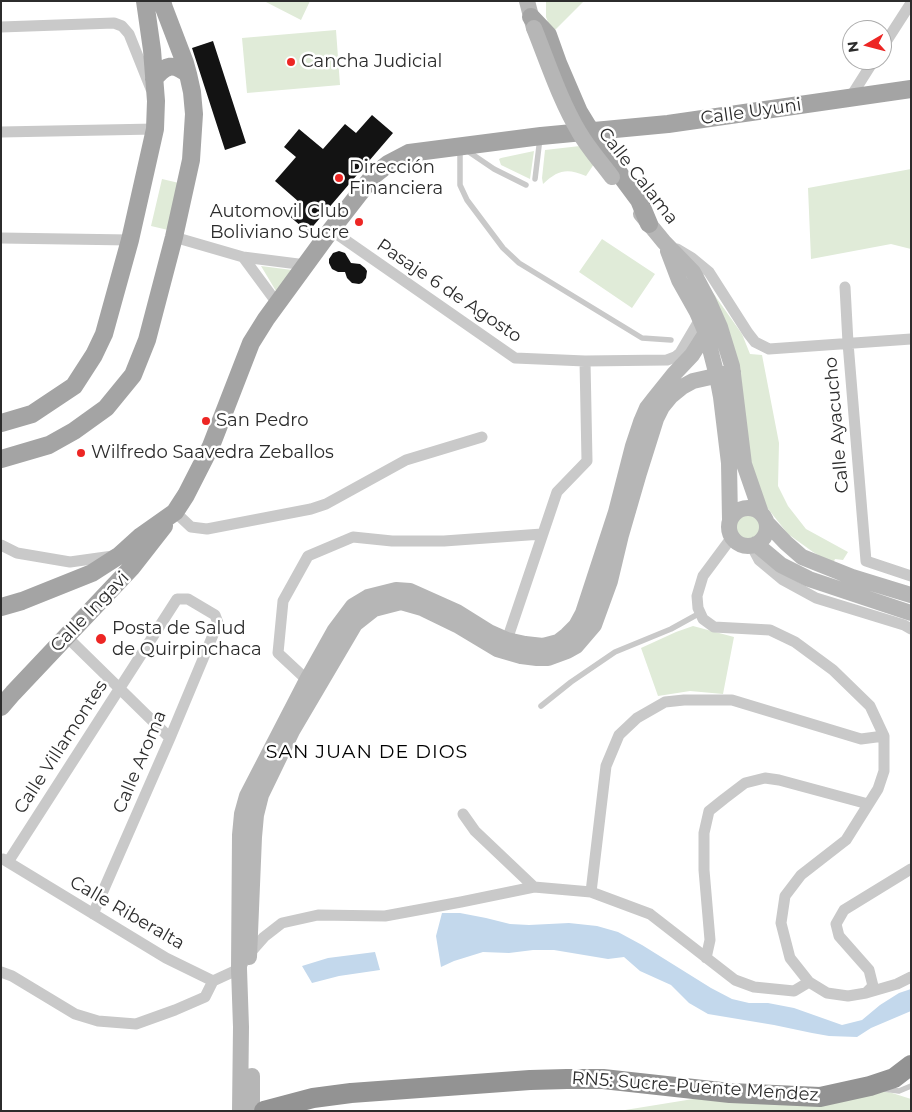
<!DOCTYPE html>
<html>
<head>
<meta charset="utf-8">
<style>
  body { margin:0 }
  #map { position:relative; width:912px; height:1112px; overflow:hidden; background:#fff; font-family:Montserrat,sans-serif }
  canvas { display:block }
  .frame { position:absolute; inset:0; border:2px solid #2c2c2c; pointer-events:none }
  .north { position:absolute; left:842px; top:20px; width:50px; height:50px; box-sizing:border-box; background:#fff; border:1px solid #ababab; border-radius:50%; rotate:262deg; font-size:14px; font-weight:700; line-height:20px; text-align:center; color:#2c2c2c }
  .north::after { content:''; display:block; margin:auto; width:18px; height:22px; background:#ed2624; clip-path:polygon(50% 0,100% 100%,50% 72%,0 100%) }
</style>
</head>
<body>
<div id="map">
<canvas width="912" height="1112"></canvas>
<div class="frame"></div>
<div class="north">N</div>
</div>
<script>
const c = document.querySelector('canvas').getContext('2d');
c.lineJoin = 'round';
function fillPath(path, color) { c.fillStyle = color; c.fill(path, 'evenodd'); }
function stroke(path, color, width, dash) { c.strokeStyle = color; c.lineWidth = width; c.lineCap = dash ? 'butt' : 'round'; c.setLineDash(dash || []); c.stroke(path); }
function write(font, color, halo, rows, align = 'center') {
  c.font = font + ' Montserrat,sans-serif'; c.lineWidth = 5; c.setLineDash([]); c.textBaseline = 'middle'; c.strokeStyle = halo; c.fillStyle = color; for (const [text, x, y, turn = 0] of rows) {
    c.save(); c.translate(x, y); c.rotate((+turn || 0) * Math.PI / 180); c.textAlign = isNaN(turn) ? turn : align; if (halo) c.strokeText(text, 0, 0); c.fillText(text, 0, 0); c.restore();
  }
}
fillPath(new Path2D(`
  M 264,1 L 310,1 L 301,20 Z
  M 546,1 L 584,1 L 552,33 L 546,17 Z
  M 336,30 L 340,85 L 247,93 L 242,38 Z
  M 580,146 L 594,164 L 586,176 C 567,168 558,170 543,184 L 542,178 L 545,150 Z
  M 534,151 L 530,179 L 501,165 L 499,159 L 501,158 Z
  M 911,169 L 911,249 L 891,244 L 811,259 L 808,188 Z
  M 162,179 L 179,183 L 168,230 L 151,226 Z
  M 602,239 L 655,274 L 632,308 L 579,272 Z
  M 261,266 L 292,270 L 276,291 Z
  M 706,283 L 742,334 L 750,354 L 762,355 L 779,443 L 778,486 L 788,506 L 806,529 L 848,552 L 843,560 L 835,559 L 833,564 L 813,552 L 788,534 L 761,500 Z
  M735 527a13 13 0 1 1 26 0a13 13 0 1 1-26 0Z
  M 693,626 L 734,637 L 723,694 L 690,691 L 658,696 L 641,648 L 676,632 Z
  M 870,1086 L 911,1099 L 911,1111 L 619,1111 L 730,1093 Z`), '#e0ebd8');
fillPath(new Path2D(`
  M 442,913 L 460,913 L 486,918 L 510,924 L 529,925 L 569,923 L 597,926 L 618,932 L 642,945 L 711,988 L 732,999 L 749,1003 L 768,1003 L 794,1008 L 842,1025 L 862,1020 L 880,1005 L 899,993 L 911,989 L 911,1011 L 871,1028 L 857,1037 L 829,1036 L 812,1033 L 774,1025 L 708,1014 L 689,1003 L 671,985 L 640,971 L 624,957 L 608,959 L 554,950 L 533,950 L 509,953 L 483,952 L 454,961 L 441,967 L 436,936 Z
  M 375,952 L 380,970 L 339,976 L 312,983 L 302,966 L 328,958 Z`), '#c3d8ec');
fillPath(new Path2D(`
  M 213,41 L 246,143 L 225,150 L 192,48 Z
  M 372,115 L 393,133 L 308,232 L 288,215 L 299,202 L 275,181 L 296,157 L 284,147 L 299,129 L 323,149 L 345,124 L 356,133 Z
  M 339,251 L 345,253 L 351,263 L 360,264 L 365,268 L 367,271 L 366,278 L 362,283 L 359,284 L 352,283 L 347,278 L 345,272 L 338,272 L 332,269 L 329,263 L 329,259 L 333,253 Z`), '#131313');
stroke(new Path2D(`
  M 460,149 L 460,185 L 467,200 L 503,248 L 519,263 L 642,338 L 671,340
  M 466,150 L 494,169 L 526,185
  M 535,179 L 540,138
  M 541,706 L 571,682 L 615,652 L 671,629 L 700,613
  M 884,1089 L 899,1091 L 911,1086`), '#c9c9c9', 5.5);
stroke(new Path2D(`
  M 1,27 L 114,23 L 122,26 L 129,34 L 151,89
  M 882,48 L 911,3
  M 850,98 L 874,60
  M 1,132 L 155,129
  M 331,230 L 515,358 L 585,361 L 667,360 L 675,357 L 680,353 L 700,319
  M 174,237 L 243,257 L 306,265
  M 1,238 L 130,240
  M 677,249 L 692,258 L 709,272 L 748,333 L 755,342 L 769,349 L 911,339
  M 243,257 L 277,303
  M 845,287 L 848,343 L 866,561 L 911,576
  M 175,512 L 191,527 L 207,529 L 311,509 L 326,504 L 406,460 L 482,437
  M 732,537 L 703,576 L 697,596 L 698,608 L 703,619 L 714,627 L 770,630 L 795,642 L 833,670 L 870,706 L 884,736 L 884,771 L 878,789 L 846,840 L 801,875 L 785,896 L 781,923 L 790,958 L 809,982 L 827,993 L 848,996 L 866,993 L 873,986 L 869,970 L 839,936 L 836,924 L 844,910 L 911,869
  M 1,545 L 17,553 L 70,562 L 113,556
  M 751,545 L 759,560 L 783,580 L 816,598 L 904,625 L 911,629
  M 67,637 L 170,738
  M 507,640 L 557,492 L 587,461 L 585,361
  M 307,680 L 278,653 L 283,601 L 308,556 L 353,537 L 392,541 L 444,541 L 542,534
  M 463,814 L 475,831 L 534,887
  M 3,859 L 166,958 L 213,981
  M 8,862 L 177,599 L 188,599 L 215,615 L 218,623 L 170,738 L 93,914
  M 591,892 L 606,766 L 619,735 L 637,718 L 665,702 L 684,700 L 732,700 L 861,739 L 884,736
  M 706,958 L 710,940 L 704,870 L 704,833 L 709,811 L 724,799 L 745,783 L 765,778 L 779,780 L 868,804
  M 1,972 L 12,976 L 75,1014 L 98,1021 L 136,1024 L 175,1010 L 205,997 L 213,981
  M 213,981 L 239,969 L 249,954 L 264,937 L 282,923 L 318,915 L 385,916 L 461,902 L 534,887 L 591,892 L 650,914 L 735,980 L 754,987 L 794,991 L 809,982
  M 866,993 L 897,984 L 911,977`), '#c9c9c9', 11);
stroke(new Path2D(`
  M 527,1 L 534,28
  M 641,214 L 664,242 L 693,272 L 708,300 L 720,327 L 732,366 L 744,464 L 761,513
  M 668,251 L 679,280 L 697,312 L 706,333 L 717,376 L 721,397 L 729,463 L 730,520
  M729 527a19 19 0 1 1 38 0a19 19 0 1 1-38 0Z
  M 767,523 L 786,543 L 802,557 L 852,577 L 911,595
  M 756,544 L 781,565 L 809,579 L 911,613
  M 249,957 L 254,837 L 256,815 L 261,795 L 292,731 L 355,624 L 374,609 L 401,602 L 422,608 L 457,625 L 497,649 L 521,656 L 537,658 L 548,658 L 567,651 L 576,646 L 594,625 L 610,581 L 621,535 L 639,473 L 656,419 L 662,407 L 671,396 L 682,387 L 693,381 L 733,372
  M 252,1076 L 252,1111
  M 240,1111 L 241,1027 L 239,969 L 240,835 L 242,814 L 247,796 L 307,680 L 335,630 L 353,606 L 368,597 L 396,590 L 410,591 L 457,612 L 489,632 L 507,640 L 525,644 L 543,646 L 558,642 L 567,635 L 576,626 L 583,613 L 616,512 L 633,446 L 641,422 L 647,408 L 654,399 L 674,374 L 692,355 L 706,333 L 717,321`), '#b6b6b6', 16);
stroke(new Path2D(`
  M 531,17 L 548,35 L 558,63 L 579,112 L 604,153 L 639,200 L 649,224
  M 154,79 C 166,64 173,63 188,74
  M 1,423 L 32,414 L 74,386 L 94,355 L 104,334 L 130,240 L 155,129 L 156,101 L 152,50 L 145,1
  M 1,459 L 49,445 L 74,431 L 106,408 L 133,375 L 147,340 L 174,237 L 191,160 L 194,114 L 192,92 L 188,74 L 185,63 L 164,8 L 162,1
  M 1,607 L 22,601 L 92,573 L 120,555 L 141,536 L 175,512 L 186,495 L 211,446 L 251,343 L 266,319 L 331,230 L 373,176 L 388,164 L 409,153 L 541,136 L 668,124 L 911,89
  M 1,707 L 13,693 L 132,567 L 164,526`), '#a4a4a4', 18);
stroke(new Path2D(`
  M 264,1111 L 313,1098 L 351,1093 L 530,1080 L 567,1079 L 603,1079 L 730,1093 L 820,1097 L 870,1086 L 894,1078 L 911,1065`), '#939393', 20);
stroke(new Path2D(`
  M 534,28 C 548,63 560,100 579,132 C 588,148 601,162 612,177`), '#b6b6b6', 16);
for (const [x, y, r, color] of [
  [291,62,5,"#ed2624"],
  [339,178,5,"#ed2624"],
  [359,222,5,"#ed2624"],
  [206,421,5,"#ed2624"],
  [81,453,5,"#ed2624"],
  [101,639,6,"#ed2624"]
]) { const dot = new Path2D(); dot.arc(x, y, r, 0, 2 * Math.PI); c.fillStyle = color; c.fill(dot); stroke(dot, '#fff', 2); }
write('18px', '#2c2c2c', '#fff', [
  ["Cancha Judicial",301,62],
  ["Dirección",349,168],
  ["Financiera",349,189],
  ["Automovil Club",349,212,"right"],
  ["Boliviano Sucre",349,233,"right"],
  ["San Pedro",216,421],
  ["Wilfredo Saavedra Zeballos",91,453],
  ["Posta de Salud",112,629],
  ["de Quirpinchaca",112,650]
], 'left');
write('18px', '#2c2c2c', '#fff', [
  ["Calle Uyuni",751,112,-8],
  ["Calle Calama",638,176,52],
  ["Pasaje 6 de Agosto",449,291,34],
  ["Calle Ayacucho",837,425,-95],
  ["Calle Ingavi",90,612,-46],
  ["Calle Villamontes",61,747,-57],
  ["Calle Aroma",140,762,-67],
  ["Calle Riberalta",127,913,30],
  ["RN5: Sucre-Puente Mendez",695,1087,4]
]);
c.letterSpacing = '1px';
write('19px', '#000', '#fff', [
  ["SAN JUAN DE DIOS",367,752]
]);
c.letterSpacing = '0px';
</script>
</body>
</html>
